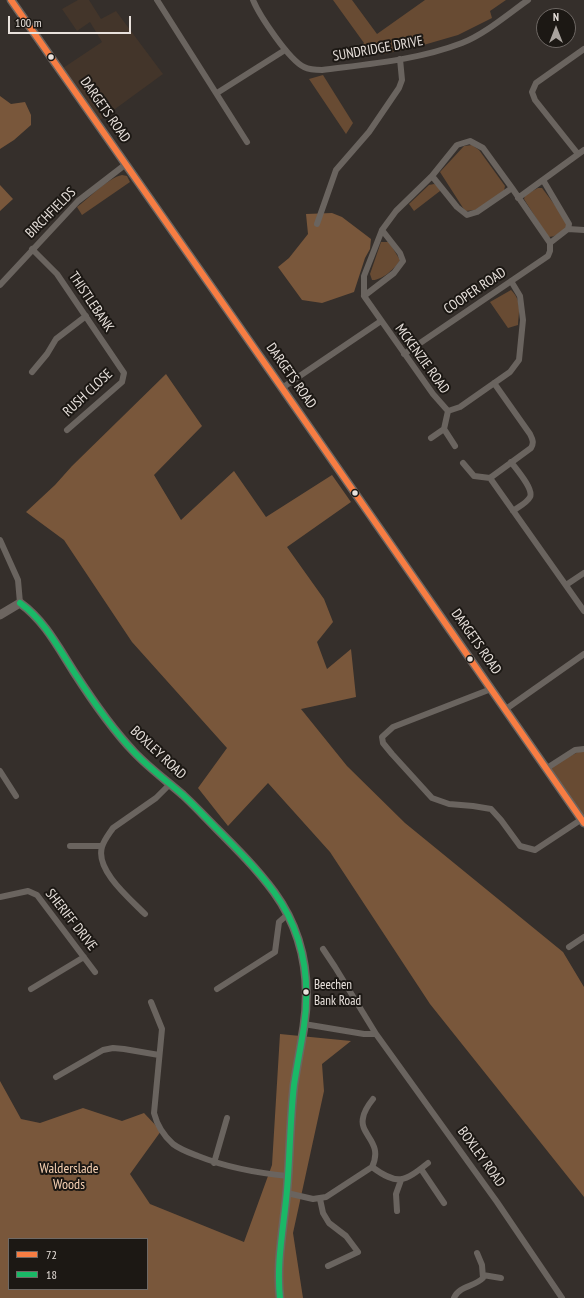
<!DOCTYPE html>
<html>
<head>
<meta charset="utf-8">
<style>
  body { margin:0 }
  #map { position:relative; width:584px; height:1298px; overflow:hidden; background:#352f2b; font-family:"PT Sans Narrow",sans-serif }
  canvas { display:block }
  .legend { position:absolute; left:8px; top:1238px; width:140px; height:52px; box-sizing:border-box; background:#1c1814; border:1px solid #6e6864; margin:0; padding:5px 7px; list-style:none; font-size:12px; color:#e8e1dc }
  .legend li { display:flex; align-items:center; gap:8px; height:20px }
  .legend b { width:20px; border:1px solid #6e6864 }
  .north { position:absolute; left:536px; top:8px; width:40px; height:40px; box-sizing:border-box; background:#1c1814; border:1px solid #6e6864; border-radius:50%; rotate:0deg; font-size:11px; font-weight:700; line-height:16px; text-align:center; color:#e8e1dc }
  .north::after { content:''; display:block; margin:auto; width:14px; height:18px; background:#a9a39e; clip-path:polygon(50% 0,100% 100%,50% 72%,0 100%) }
  .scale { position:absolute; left:8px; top:16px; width:123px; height:18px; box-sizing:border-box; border:2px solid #e8e1dc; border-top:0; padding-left:5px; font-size:12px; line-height:14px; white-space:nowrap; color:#e8e1dc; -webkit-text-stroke:3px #1c1814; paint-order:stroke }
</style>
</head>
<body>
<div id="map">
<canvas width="584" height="1298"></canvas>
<ul class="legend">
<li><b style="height:5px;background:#f77d43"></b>72</li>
<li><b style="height:5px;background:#1ab867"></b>18</li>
</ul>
<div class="north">N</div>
<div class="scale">100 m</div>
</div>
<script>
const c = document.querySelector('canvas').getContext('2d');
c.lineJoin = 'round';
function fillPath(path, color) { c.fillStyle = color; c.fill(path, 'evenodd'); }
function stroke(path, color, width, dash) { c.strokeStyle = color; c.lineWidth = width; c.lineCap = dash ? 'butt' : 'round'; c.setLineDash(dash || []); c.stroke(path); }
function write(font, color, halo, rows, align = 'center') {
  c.font = font + ' "PT Sans Narrow",sans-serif'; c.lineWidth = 4; c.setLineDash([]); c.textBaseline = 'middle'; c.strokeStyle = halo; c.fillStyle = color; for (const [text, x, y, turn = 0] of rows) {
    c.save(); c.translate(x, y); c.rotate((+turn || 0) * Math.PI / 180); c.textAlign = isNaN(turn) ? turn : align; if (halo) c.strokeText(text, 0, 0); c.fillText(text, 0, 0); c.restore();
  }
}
fillPath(new Path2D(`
  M 78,0 L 89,0 L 101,19 L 116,11 L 163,74 L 100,120 L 63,68 L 102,42 L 90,22 L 77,31 L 62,9 Z`), '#43352a');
fillPath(new Path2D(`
  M 333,0 L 352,0 L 377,34 L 425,0 L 506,0 L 490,11 L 492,18 L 458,35 L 420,46 L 384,54 L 371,50 L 350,53 L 364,43 Z
  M 323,75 L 353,123 L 346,134 L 309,79 Z
  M 472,145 L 479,150 L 505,186 L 504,191 L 477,210 L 465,211 L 440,172 L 464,146 Z
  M 122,175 L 127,176 L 130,182 L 82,215 L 77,207 C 89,198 108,178 122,175 Z
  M 434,184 L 439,186 L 440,191 L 414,211 L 409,204 L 429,185 Z
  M 538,188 L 542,188 L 566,220 L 567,226 C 564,232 555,237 548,237 L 524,199 L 525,195 Z
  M 381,242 L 389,242 L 400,260 C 396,268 381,281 372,280 L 370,274 Z
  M 511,290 C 522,301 519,310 518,325 L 508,328 L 490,302 Z
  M 584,749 L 584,823 L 547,768 Z`), '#684b33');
fillPath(new Path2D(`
  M 0,96 L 11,104 L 25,102 L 31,115 L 31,125 L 14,140 L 0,149 Z
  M 0,185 L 13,199 L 0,211 Z
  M 332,213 L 342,217 L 371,239 L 370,249 L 365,258 L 354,292 L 322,303 L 302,300 L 278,267 L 289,258 L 308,234 L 306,214 Z
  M 166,374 L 202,426 L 154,475 L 181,520 L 234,471 L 266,517 L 332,475 L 351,502 L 287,547 L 324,599 L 333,622 L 317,642 L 327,669 L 351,649 L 356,697 L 301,709 L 347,766 L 405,823 L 563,952 L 584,987 L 584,1197 L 430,1004 L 330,852 L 268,783 L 228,826 L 198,788 L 227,748 L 132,642 L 64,540 L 26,512 L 55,485 L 72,466 Z
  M 280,1034 L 351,1041 L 322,1064 L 324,1091 L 293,1233 L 303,1298 L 0,1298 L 0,1081 L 21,1119 L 40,1123 L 83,1108 L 122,1121 L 144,1113 L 161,1131 L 130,1174 L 150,1204 L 244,1242 L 272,1165 ZM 9,1239 L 147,1239 L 147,1289 L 9,1289 Z`), '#79573b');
stroke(new Path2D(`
  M 157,0 L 247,142
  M 253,0 C 259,15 289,60 304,67 C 310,70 316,70 322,70 C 369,64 418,60 462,43 C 485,34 508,14 528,0
  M 217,93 L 285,50
  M 578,154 L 535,100 L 532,92 L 536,83 L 584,49
  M 432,176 L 457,207 L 467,215 L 477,212 L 512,188
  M 543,180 L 569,224 L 568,229 L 550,243
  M 518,198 L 584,150
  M 317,224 L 336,170 L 369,132 L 399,88 L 402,80 L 400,59
  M 568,229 L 584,230
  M 32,249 L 57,274 L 124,373 L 122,382 L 67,430
  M 0,285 L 78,201 L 126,164
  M 364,296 L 394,273 L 403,261 L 400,253 L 382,230
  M 404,354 L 548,256 L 550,251 L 550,243 L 512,188 L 483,148 L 470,141 L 457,145 L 432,176 L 396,211 L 382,230 L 364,276 L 364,296 L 433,394 L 448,411 L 460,407 L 510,372 L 519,360 L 523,320 L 520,296 L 511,281
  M 32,372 L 47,354 L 56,339 L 86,316
  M 494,383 L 530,434 C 533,440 534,443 531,448 L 490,478 L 584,611
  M 282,388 L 381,321
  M 444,429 L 448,411
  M 431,438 L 444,429 L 455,446
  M 511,462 C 516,469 534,489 530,497 C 527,503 518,507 513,511
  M 463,463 L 474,476 L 490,478
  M 0,540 L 18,580 L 20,603
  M 566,585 L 584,573
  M 491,689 L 393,727 L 382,737 L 383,743 L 392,754 L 432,798 L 449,804 L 473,806 L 491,809 L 501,820 L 520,846 L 535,850 L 582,819
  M 506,709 L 584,654
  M 547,768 L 575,750 L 584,749
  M 0,771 L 16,796
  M 70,846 L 102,846
  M 0,897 L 28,891 L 37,895 L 95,972
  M 145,914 C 130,899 95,870 102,847 C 104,840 109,834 113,828 L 156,798 L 170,784
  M 569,947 L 584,937
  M 323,949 L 335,967 L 376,1034
  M 31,989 L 84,957
  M 217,989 L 275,952 L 279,922 L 287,915
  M 151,1002 L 162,1029 L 154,1113 C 157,1125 164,1136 173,1144 C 181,1150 190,1153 198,1156 C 228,1168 257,1173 288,1176
  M 304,1024 L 364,1034 L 376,1034 L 497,1202 L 562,1298
  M 56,1077 L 103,1050 L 113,1048 L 124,1049 L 159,1055
  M 214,1163 L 227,1118
  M 372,1167 C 398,1186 404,1182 428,1163
  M 421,1169 L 444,1203
  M 287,1193 L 313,1199 L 326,1197 L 372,1167 C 384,1142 359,1135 363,1118 C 364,1111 369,1104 373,1099
  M 320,1199 L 323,1213 L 329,1223 L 346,1236 L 358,1252 L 328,1266
  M 397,1211 L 396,1194 L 401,1180
  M 483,1275 L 501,1278
  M 454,1298 C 459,1286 474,1287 483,1278 L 482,1265 L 477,1253`), '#6a645f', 6);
stroke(new Path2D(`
  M 11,0 L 282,388 L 584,823
  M 0,615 L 20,603 C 44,620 58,647 74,672 C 92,700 111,728 134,752 C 149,768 167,781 183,795 C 195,806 206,818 217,829 C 237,849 257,869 274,892 C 303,932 311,977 304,1026 C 301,1046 297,1065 294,1085 C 290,1120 290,1155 287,1190 C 284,1226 276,1262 280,1298`), '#6c6560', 9);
stroke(new Path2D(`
  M 11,0 L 282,388 L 584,823`), '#f77d43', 6);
stroke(new Path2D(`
  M 20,603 C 44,620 58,647 74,672 C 92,700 111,728 134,752 C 149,768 167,781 183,795 C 195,806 206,818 217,829 C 237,849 257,869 274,892 C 303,932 311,977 304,1026 C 301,1046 297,1065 294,1085 C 290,1120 290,1155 287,1190 C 284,1226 276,1262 280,1298`), '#1ab867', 6);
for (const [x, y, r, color] of [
  [51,57,3.5,"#e8e1dc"],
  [355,493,3.5,"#e8e1dc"],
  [470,659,3.5,"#e8e1dc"],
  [306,992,3.5,"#e8e1dc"]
]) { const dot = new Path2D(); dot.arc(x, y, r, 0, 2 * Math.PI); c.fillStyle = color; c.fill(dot); stroke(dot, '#1c1814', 1.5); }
write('13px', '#e8e1dc', '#1c1814', [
  ["Beechen",314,985],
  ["Bank Road",314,1001]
], 'left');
write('14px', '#e8e1dc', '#1c1814', [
  ["SUNDRIDGE DRIVE",378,49,-10],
  ["DARGETS ROAD",105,110,55],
  ["BIRCHFIELDS",51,213,-45],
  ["COOPER ROAD",475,291,-34],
  ["THISTLEBANK",91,302,56],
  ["MCKENZIE ROAD",422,359,54],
  ["DARGETS ROAD",291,376,55],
  ["RUSH CLOSE",88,393,-43],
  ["DARGETS ROAD",476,642,55],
  ["BOXLEY ROAD",158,753,43],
  ["SHERIFF DRIVE",71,920,52],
  ["BOXLEY ROAD",481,1157,54]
]);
write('14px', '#f6d0b2', '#1c1814', [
  ["Walderslade",69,1169],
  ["Woods",69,1185]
]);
</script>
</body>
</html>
